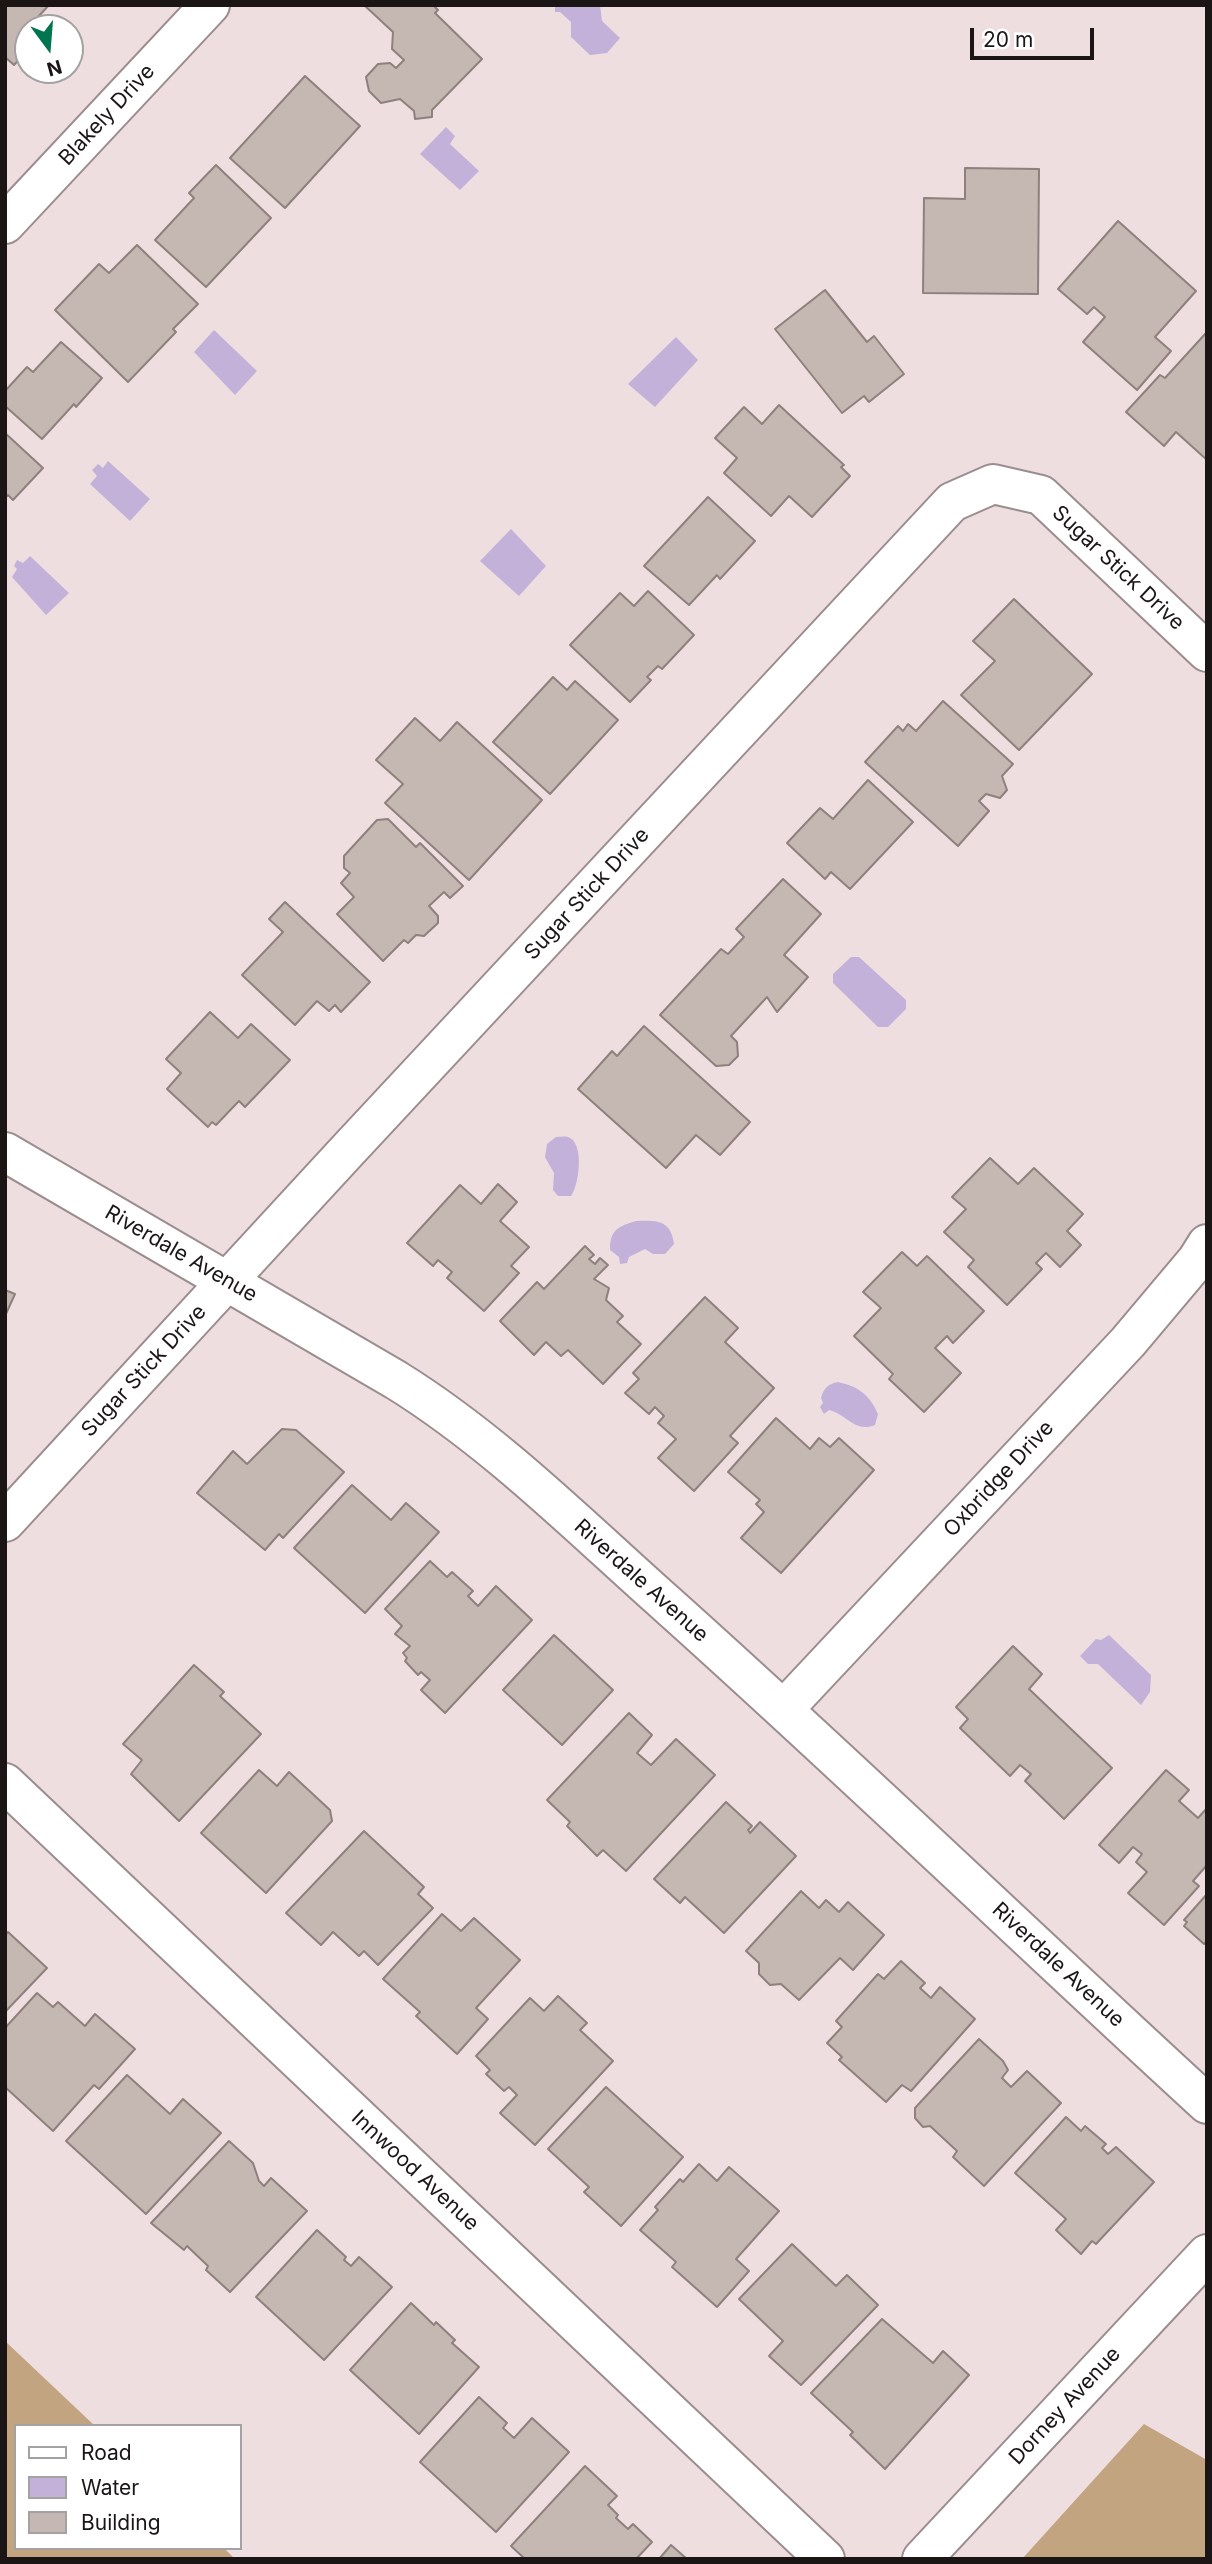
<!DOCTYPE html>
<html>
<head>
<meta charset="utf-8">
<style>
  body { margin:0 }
  #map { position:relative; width:1212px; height:2564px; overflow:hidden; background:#eedee0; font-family:Inter,sans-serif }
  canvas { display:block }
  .frame { position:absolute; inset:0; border:7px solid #1b1516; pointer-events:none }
  .legend { position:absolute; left:14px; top:2424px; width:228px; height:126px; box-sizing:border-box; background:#fff; border:2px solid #a4a1a2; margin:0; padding:9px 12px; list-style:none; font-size:21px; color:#1b1516 }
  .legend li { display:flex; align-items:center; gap:14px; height:35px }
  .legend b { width:35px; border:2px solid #a4a1a2 }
  .north { position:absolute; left:14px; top:14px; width:70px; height:70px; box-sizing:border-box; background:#fff; border:2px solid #a4a1a2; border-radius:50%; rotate:164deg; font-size:19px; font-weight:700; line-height:28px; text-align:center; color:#1b1516 }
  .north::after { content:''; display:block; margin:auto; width:24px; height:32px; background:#007550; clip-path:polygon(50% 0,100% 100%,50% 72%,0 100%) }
  .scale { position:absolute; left:970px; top:28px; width:124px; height:32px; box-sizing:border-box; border:4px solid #1b1516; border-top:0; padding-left:9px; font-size:21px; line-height:24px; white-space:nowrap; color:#1b1516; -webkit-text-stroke:5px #fff; paint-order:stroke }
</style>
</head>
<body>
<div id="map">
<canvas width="1212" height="2564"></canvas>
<div class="frame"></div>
<ul class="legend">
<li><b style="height:9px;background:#fff"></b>Road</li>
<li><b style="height:19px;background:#c3b1da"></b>Water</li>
<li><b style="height:19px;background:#c5b7b2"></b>Building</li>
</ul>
<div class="north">N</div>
<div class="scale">20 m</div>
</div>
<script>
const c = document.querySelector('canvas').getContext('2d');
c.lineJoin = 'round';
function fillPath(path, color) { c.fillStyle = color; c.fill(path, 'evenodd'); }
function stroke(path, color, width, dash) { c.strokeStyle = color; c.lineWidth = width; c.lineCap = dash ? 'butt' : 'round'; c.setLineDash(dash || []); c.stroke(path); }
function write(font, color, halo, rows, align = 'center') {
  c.font = font + ' Inter,sans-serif'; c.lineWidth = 7; c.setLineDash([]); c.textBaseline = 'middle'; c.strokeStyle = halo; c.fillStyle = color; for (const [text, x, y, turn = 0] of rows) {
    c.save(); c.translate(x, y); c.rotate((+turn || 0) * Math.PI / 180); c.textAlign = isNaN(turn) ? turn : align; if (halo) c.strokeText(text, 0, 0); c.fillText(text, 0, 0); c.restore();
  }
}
fillPath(new Path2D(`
  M 5,2341 L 95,2426 L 16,2426 L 16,2548 L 224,2548 L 235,2559 L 5,2559 Z
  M 1144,2424 L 1207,2460 L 1207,2559 L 1022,2559 Z`), '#c3a480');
fillPath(new Path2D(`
  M 555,5 L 600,5 L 602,21 L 620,38 L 607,53 L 590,55 L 571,37 L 571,22 L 560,12 L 555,12 Z
  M 446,127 L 455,136 L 450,144 L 479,171 L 460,190 L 420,154 Z
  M 214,330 L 257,371 L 235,395 L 194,352 Z
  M 676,337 L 698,360 L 655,407 L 628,384 Z
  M 108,461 L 150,499 L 130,521 L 90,484 L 97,476 L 92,470 L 98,464 L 103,468 Z
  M 511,529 L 546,566 L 519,596 L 480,561 Z
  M 30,556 L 69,593 L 46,615 L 12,577 L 17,569 L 14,566 L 17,560 L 23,563 Z
  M 851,957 L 859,957 L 906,1000 L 906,1009 L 888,1027 L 878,1027 L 833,983 L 833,974 Z
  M 556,1137 C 560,1137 564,1136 568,1137 C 585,1142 579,1186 571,1196 L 558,1196 L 553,1190 L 554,1173 L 545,1157 L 547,1144 Z
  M 636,1221 C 657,1220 671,1220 674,1244 L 665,1254 L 653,1254 L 645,1249 L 629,1257 L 627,1263 L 620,1264 L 619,1257 L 610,1250 C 610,1229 618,1227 636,1221 Z
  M 838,1382 C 859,1387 869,1394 878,1414 L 875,1425 C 855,1433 848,1415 829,1410 L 824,1414 L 820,1407 L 823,1403 L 821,1398 C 824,1388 828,1384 838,1382 Z
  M 1109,1635 L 1151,1675 L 1150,1692 L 1141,1705 L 1098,1664 L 1088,1664 L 1080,1656 L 1096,1639 L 1101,1640 Z`), '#c3b1da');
const building = new Path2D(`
  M 5,5 L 49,5 L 38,17 L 49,27 L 28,28 L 28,49 L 14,65 L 5,57 Z
  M 364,5 L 433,5 L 438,10 L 435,13 L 482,59 L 432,110 L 432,117 L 415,119 L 414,111 L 400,99 L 381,103 L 369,91 L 366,77 L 378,64 L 390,63 L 396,68 L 404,60 L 392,49 L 393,32 Z
  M 305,76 L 360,126 L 285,208 L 230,158 Z
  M 216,165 L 271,218 L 206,287 L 155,240 L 194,198 L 189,193 Z
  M 965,168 L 1039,169 L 1038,294 L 923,293 L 924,198 L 965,199 Z
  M 1118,221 L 1196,291 L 1155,337 L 1171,351 L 1137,390 L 1083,342 L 1105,317 L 1094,307 L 1087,314 L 1058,289 Z
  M 137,245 L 198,304 L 173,329 L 176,332 L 128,382 L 55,310 L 99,264 L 109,273 Z
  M 825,290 L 867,342 L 874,336 L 904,374 L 869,402 L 864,396 L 842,413 L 775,329 Z
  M 1206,333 L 1207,333 L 1207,460 L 1176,432 L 1164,446 L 1126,412 L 1160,375 L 1165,378 Z
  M 61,342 L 102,378 L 76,407 L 74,404 L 42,439 L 5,406 L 5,391 L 27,367 L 33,372 Z
  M 779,405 L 844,465 L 841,467 L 850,476 L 812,517 L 789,496 L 771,516 L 724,473 L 737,458 L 715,438 L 744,407 L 762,424 Z
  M 5,433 L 43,468 L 13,500 L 8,495 L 5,498 Z
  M 708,497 L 755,541 L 720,579 L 717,575 L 689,605 L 644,566 Z
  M 648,591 L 694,635 L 662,669 L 658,666 L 647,677 L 651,680 L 630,702 L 570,645 L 620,593 L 634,606 Z
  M 1014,599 L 1092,674 L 1019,750 L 961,695 L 995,661 L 973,641 Z
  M 553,677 L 567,690 L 575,681 L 618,720 L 550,794 L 493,742 Z
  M 943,701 L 1013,764 L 1002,776 L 1007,790 L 1000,798 L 986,794 L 979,801 L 989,811 L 958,846 L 865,762 L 898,726 L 903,731 L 908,724 L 916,731 Z
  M 415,718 L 440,741 L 457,722 L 542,800 L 469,880 L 385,803 L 403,784 L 376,760 Z
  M 868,780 L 913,822 L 850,889 L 831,872 L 825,879 L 787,843 L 820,808 L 833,819 Z
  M 388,819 L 416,847 L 420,843 L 463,886 L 450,898 L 444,892 L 429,906 L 438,916 L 438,923 L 424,936 L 416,935 L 408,943 L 404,940 L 383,961 L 337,914 L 354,897 L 341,883 L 350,873 L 344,868 L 344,856 L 377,820 Z
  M 783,879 L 821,914 L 784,955 L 808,977 L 777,1012 L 767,997 L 731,1036 L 737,1042 L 738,1056 L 729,1065 L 716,1066 L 660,1015 L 721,949 L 728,954 L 744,937 L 736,929 Z
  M 285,902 L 370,982 L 341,1012 L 335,1005 L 329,1011 L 317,1001 L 295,1025 L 242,975 L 283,932 L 269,919 Z
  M 210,1012 L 238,1038 L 251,1024 L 290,1060 L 245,1107 L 239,1101 L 216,1125 L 212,1122 L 208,1127 L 167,1089 L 181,1073 L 166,1059 Z
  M 644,1026 L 750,1122 L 720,1155 L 696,1135 L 666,1168 L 578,1089 L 612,1051 L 617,1056 Z
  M 990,1158 L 1018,1184 L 1034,1168 L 1083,1214 L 1067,1231 L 1081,1245 L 1060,1267 L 1046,1253 L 1036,1263 L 1042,1269 L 1007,1305 L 968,1267 L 974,1260 L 944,1232 L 966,1209 L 952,1197 Z
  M 498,1184 L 517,1202 L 500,1221 L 529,1247 L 511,1266 L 519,1273 L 484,1311 L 447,1278 L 452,1272 L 438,1260 L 433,1266 L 407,1243 L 460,1185 L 481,1204 Z
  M 585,1246 L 594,1255 L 589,1259 L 595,1264 L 600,1258 L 608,1265 L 594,1279 L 609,1288 L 606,1300 L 623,1316 L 617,1322 L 641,1344 L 603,1384 L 568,1350 L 561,1356 L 546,1342 L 534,1355 L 500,1321 L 537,1282 L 544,1289 Z
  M 902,1252 L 917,1266 L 927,1256 L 984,1311 L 953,1343 L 947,1336 L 935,1348 L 961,1373 L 924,1412 L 889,1379 L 893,1374 L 854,1336 L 881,1308 L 863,1292 Z
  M 5,1290 L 15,1294 L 5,1316 Z
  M 705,1297 L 738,1328 L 725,1342 L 774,1388 L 730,1436 L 738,1443 L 694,1491 L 658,1458 L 676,1439 L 658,1423 L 664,1416 L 655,1407 L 649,1414 L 625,1393 L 639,1379 L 633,1373 Z
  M 776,1418 L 810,1449 L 819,1438 L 830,1447 L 839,1438 L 874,1470 L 781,1573 L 741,1538 L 764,1512 L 756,1504 L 760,1500 L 728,1472 Z
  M 282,1429 L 296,1430 L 344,1472 L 283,1538 L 279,1534 L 265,1550 L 197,1493 L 233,1451 L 247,1464 Z
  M 352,1485 L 391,1520 L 406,1503 L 439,1532 L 365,1613 L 294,1548 Z
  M 430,1561 L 447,1577 L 452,1572 L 473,1591 L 468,1596 L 478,1606 L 496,1586 L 532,1620 L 445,1713 L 421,1690 L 430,1680 L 421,1672 L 418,1675 L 405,1661 L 407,1658 L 403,1653 L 410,1646 L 395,1634 L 402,1626 L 385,1609 Z
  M 554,1635 L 613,1690 L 562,1745 L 503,1690 Z
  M 1013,1646 L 1042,1674 L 1029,1689 L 1112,1768 L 1064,1819 L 1025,1781 L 1031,1774 L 1020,1765 L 1010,1776 L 960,1728 L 968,1719 L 956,1707 Z
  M 194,1665 L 224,1692 L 220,1696 L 261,1734 L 179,1821 L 131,1774 L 142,1760 L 123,1744 Z
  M 629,1713 L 652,1735 L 637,1753 L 651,1765 L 676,1739 L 715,1775 L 626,1871 L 603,1850 L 597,1856 L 567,1826 L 570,1822 L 547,1800 Z
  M 259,1770 L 277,1786 L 289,1772 L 330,1810 L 332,1821 L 266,1893 L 201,1833 Z
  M 1166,1770 L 1189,1790 L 1179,1801 L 1198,1818 L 1207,1808 L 1207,1865 L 1193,1881 L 1199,1886 L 1164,1925 L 1128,1893 L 1147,1872 L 1136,1862 L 1142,1854 L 1133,1847 L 1119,1863 L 1099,1845 Z
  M 726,1802 L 752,1826 L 748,1830 L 750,1833 L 760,1822 L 796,1856 L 724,1933 L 685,1897 L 680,1903 L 654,1879 Z
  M 364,1831 L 424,1887 L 418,1894 L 433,1908 L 378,1965 L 364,1951 L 359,1956 L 333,1932 L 321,1945 L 286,1913 Z
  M 801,1891 L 819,1908 L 826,1900 L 839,1912 L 848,1902 L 884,1935 L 853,1970 L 840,1958 L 799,2000 L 781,1984 L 770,1985 L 759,1974 L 759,1963 L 746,1951 Z
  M 1207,1894 L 1207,1941 L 1204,1944 L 1184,1926 L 1187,1922 L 1184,1920 Z
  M 442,1914 L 461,1931 L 474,1918 L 520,1960 L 476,2008 L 488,2019 L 457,2054 L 416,2016 L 420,2012 L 383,1979 Z
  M 8,1932 L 47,1968 L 5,2012 L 5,1935 Z
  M 901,1961 L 925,1983 L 920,1988 L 931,1998 L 940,1987 L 975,2019 L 911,2091 L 902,2085 L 886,2102 L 839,2060 L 842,2057 L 827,2043 L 842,2027 L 836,2021 L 878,1974 L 884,1979 Z
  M 37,1993 L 53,2007 L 58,2002 L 85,2026 L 95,2014 L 135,2049 L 99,2089 L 94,2085 L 53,2131 L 5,2087 L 5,2028 Z
  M 558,1996 L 587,2023 L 580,2030 L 613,2061 L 535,2145 L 500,2113 L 517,2095 L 509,2087 L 504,2091 L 486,2074 L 490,2070 L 476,2056 L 530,1998 L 544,2011 Z
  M 979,2039 L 1003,2061 L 1008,2070 L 1002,2078 L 1011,2087 L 1027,2071 L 1061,2103 L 984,2186 L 953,2157 L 957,2151 L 930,2126 L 923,2127 L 915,2118 L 915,2108 Z
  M 127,2075 L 170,2114 L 183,2099 L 221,2133 L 146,2214 L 66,2141 Z
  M 606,2087 L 683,2157 L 621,2226 L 584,2192 L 589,2187 L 548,2149 Z
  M 1066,2117 L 1081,2131 L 1085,2126 L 1106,2144 L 1102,2148 L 1108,2154 L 1116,2147 L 1154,2182 L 1096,2244 L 1092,2241 L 1081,2254 L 1056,2230 L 1066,2219 L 1015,2173 Z
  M 229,2141 L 253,2163 L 259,2181 L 264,2186 L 271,2178 L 307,2211 L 230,2292 L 206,2270 L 208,2266 L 187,2246 L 184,2250 L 151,2223 Z
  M 699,2164 L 717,2181 L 729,2167 L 779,2211 L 736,2259 L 749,2271 L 717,2307 L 672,2267 L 676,2262 L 640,2230 L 658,2210 L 655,2207 L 680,2179 L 683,2182 Z
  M 317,2230 L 346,2257 L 344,2260 L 351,2266 L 359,2257 L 392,2287 L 324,2360 L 256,2297 Z
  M 792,2244 L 836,2286 L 847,2275 L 878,2305 L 801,2385 L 769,2356 L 783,2341 L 739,2299 Z
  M 411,2303 L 434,2325 L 436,2322 L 455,2340 L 452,2343 L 479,2367 L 419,2434 L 350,2370 Z
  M 882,2319 L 933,2363 L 943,2351 L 969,2375 L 885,2469 L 850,2435 L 853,2432 L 811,2393 Z
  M 479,2397 L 507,2423 L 503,2428 L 514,2438 L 532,2418 L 569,2452 L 496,2532 L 420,2462 Z
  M 585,2466 L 617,2496 L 608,2505 L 618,2515 L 616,2518 L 628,2529 L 633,2524 L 652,2542 L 636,2559 L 525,2559 L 511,2546 Z
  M 671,2545 L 687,2559 L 659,2559 Z`);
fillPath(building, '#c5b7b2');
stroke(building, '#8e807c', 2);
const minor = new Path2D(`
  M 5,224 L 210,5
  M 5,1522 L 348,1150 L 952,502 L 993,484 L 1041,495 L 1207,652
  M 784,1709 L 1128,1342 L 1197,1260 L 1207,1244
  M 5,1783 L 825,2559
  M 922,2559 L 1207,2254`);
const tertiary = new Path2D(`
  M 5,1152 L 396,1380 C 496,1442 581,1528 669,1606 C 851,1769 1027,1939 1207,2104`);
stroke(minor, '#9b8d8f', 42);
stroke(tertiary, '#9b8d8f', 42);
stroke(minor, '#fff', 38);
stroke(tertiary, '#fff', 38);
write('21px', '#1b1516', '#fff', [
  ["Blakely Drive",107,115,-47],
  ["Sugar Stick Drive",1118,568,43],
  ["Sugar Stick Drive",587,894,-47],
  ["Riverdale Avenue",181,1254,30],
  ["Sugar Stick Drive",144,1371,-47],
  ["Oxbridge Drive",999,1479,-47],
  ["Riverdale Avenue",641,1581,42],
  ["Riverdale Avenue",1058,1965,43],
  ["Innwood Avenue",415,2171,43],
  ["Dorney Avenue",1065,2406,-47]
]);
</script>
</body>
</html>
